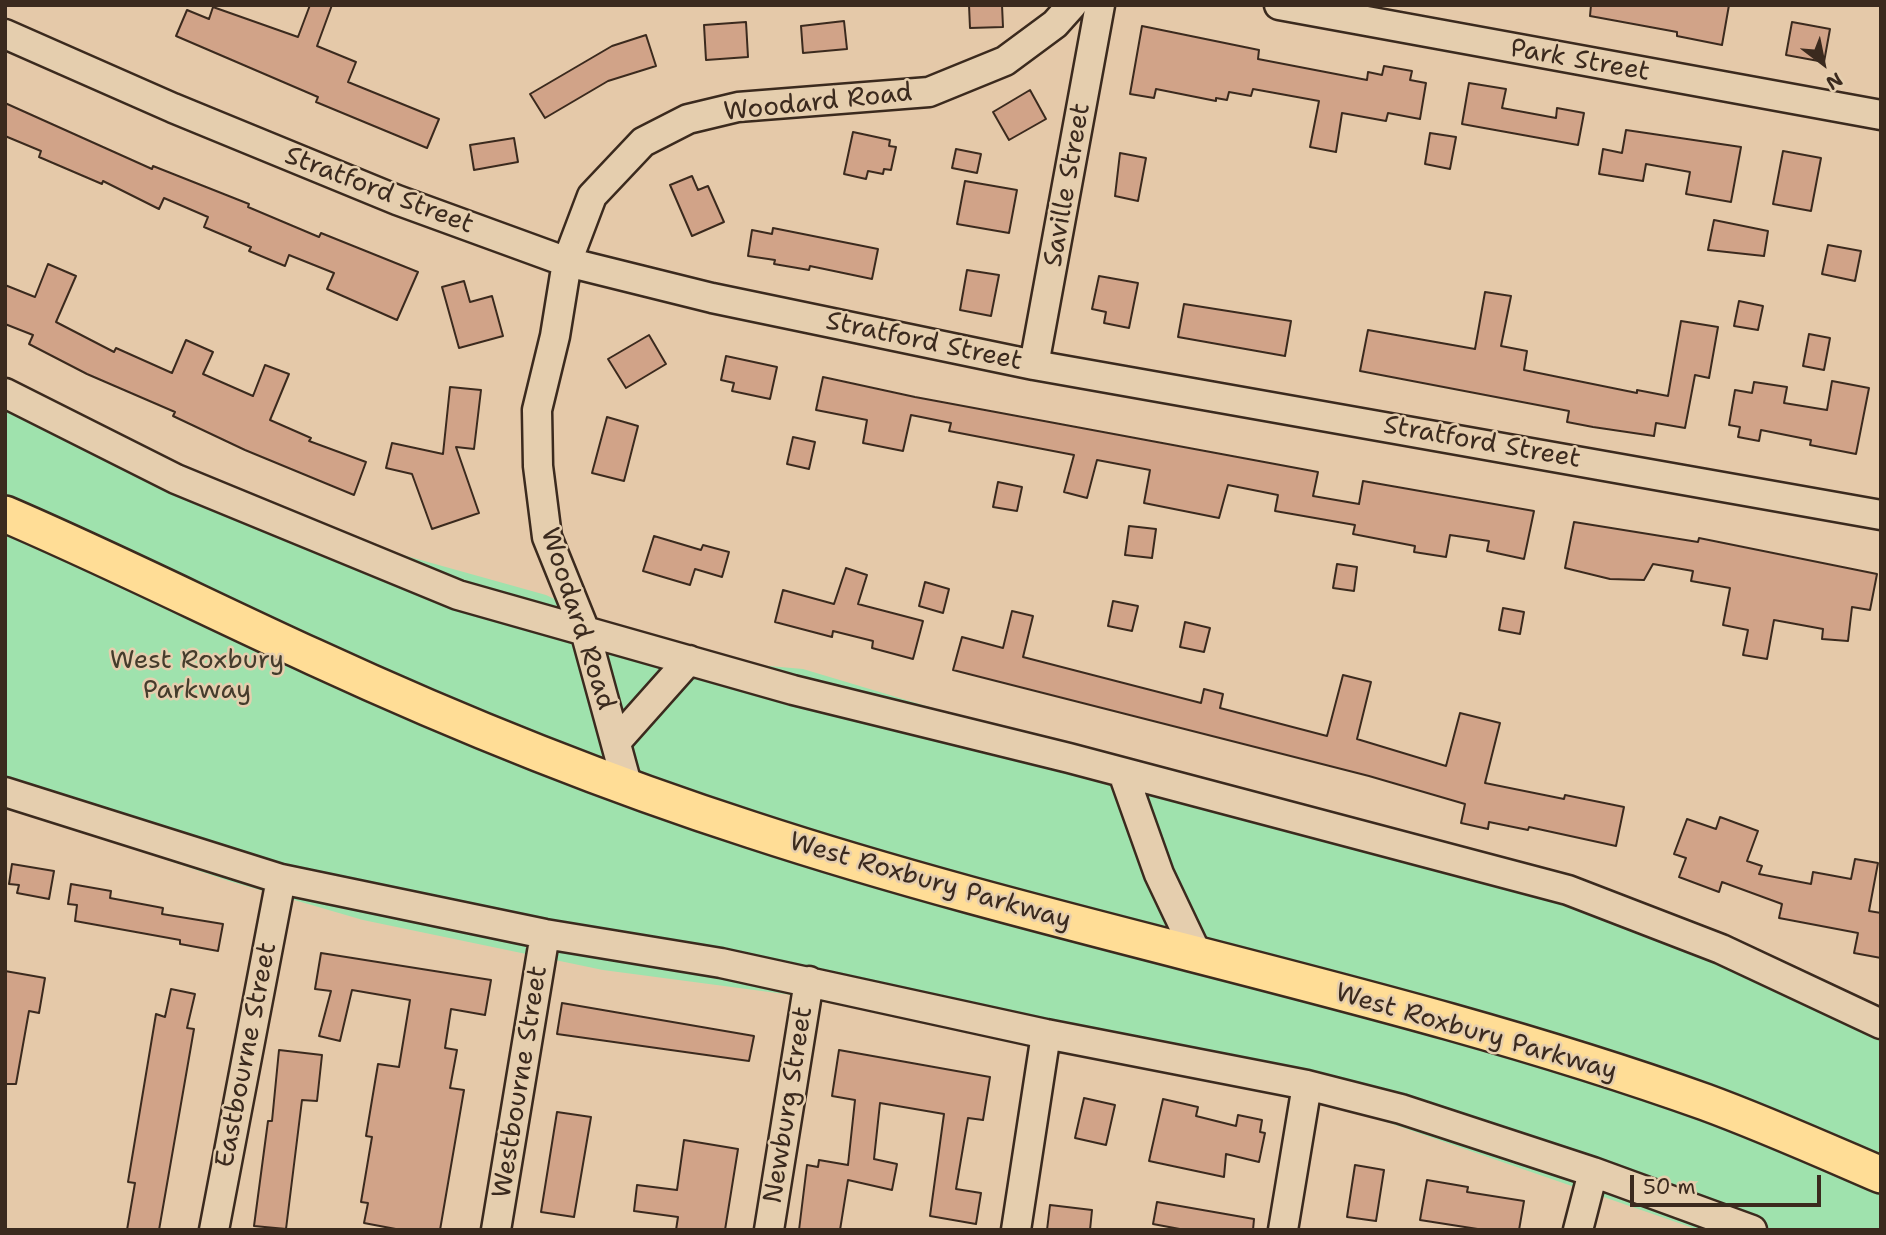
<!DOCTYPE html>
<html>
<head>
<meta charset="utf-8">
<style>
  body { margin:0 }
  #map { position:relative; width:1886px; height:1235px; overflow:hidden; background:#e5c9a9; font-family:"Shantell Sans",sans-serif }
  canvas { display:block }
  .frame { position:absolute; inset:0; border:7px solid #3b2a1e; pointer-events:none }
  .north { position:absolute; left:1788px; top:28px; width:70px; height:70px; -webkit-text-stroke:5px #e5ceae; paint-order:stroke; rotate:148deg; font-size:19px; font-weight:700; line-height:28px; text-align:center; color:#3b2a1e }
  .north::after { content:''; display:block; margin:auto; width:24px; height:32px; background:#3b2a1e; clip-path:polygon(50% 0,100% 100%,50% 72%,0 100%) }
  .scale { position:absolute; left:1630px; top:1175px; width:191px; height:32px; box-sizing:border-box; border:4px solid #3b2a1e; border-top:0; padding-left:9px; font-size:21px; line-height:24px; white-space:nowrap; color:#3b2a1e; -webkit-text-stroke:5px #e5ceae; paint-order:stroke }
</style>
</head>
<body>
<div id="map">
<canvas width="1886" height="1235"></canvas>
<div class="frame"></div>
<div class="north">N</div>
<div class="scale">50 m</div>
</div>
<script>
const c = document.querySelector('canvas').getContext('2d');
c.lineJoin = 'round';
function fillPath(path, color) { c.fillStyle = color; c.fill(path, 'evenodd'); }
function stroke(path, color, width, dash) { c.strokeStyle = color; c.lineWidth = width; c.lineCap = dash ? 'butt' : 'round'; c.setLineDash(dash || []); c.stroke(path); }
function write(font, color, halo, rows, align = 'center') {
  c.font = font + ' "Shantell Sans",sans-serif'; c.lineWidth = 5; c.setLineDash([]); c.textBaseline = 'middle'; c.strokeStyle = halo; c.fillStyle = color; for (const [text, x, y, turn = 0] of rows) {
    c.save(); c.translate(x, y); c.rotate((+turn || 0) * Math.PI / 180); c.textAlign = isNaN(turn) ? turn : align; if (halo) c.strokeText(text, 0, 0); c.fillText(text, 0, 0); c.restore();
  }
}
fillPath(new Path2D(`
  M 5,399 L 367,545 L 546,595 L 678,658 L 803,669 L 1073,750 L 1443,851 L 1881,1018 L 1881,1230 L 1699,1230 L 1349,1109 L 830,1000 L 603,970 L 363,920 L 229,881 L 5,805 Z`), '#9fe2ad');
const building = new Path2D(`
  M 310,5 L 332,5 L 317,46 L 356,62 L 348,82 L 439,119 L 427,148 L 316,102 L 318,97 L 176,36 L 187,10 L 209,19 L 213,7 L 298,37 Z
  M 969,5 L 1002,5 L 1003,27 L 970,28 Z
  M 1591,5 L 1729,5 L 1722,45 L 1677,36 L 1677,32 L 1590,16 Z
  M 844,21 L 847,49 L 803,53 L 801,26 Z
  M 746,22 L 748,57 L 706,60 L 704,25 Z
  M 1792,22 L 1830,29 L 1824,62 L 1786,55 Z
  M 1142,26 L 1259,50 L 1258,59 L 1367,80 L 1368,72 L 1382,75 L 1384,66 L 1412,71 L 1410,80 L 1426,83 L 1420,119 L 1388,113 L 1386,121 L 1342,113 L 1336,152 L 1310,147 L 1319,101 L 1253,89 L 1251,96 L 1229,92 L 1227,100 L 1216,98 L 1216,101 L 1156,89 L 1154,98 L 1130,94 Z
  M 646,35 L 656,66 L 608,81 L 545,118 L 530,94 L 612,46 Z
  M 1469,83 L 1506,89 L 1502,108 L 1556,118 L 1557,108 L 1584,113 L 1578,145 L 1462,124 Z
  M 1030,90 L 1046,119 L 1009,140 L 993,112 Z
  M 5,103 L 152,169 L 153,166 L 249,204 L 248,207 L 319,237 L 321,233 L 418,272 L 397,320 L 327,289 L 334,273 L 289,255 L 285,266 L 249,251 L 251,247 L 204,227 L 208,217 L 164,198 L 159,209 L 103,181 L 102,184 L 39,157 L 41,151 L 5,136 Z
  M 1626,130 L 1741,147 L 1731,202 L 1686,194 L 1690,172 L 1646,164 L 1643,181 L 1599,174 L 1603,149 L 1622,153 Z
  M 853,132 L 890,140 L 889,146 L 896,147 L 891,170 L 884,169 L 883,174 L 868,171 L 866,179 L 844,174 Z
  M 1430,133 L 1456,137 L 1450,169 L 1425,164 Z
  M 514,138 L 518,162 L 474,170 L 470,145 Z
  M 956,149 L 981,154 L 977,173 L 952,168 Z
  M 1783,151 L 1821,158 L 1811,211 L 1773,204 Z
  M 1120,153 L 1146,158 L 1138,201 L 1115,196 Z
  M 692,176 L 698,190 L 708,186 L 724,222 L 692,236 L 670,185 Z
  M 965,181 L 1017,190 L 1009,233 L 957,224 Z
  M 1714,220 L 1768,231 L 1764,256 L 1708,250 Z
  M 773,228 L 878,249 L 872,279 L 810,266 L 809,270 L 774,264 L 775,260 L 748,256 L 752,230 L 772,234 Z
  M 1828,245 L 1861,251 L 1855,281 L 1822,274 Z
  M 48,264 L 76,276 L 56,322 L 114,352 L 116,348 L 172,373 L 186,340 L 213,352 L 203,374 L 253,396 L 265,365 L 289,374 L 270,420 L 311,438 L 309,441 L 366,462 L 354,495 L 245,450 L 173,416 L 175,412 L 87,374 L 29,344 L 33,335 L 5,324 L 5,285 L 35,297 Z
  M 967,270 L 999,275 L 991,316 L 960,310 Z
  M 1099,276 L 1138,283 L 1129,328 L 1104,323 L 1106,312 L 1092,309 Z
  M 464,281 L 470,302 L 492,296 L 503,336 L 459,348 L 442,287 Z
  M 1485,292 L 1511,296 L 1501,346 L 1527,351 L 1524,370 L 1637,393 L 1637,390 L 1668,396 L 1681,321 L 1718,327 L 1709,378 L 1695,375 L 1685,428 L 1656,423 L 1654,436 L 1593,427 L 1567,422 L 1569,411 L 1360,371 L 1368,330 L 1475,349 Z
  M 1739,301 L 1763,306 L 1758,330 L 1734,326 Z
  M 1184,304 L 1291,321 L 1285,356 L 1178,337 Z
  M 1809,334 L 1830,338 L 1824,370 L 1803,366 Z
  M 649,335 L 666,364 L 626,388 L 608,359 Z
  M 726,356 L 777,367 L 770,399 L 732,391 L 734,383 L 721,380 Z
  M 823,377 L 915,397 L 1318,472 L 1313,496 L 1359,504 L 1363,481 L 1534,511 L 1524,559 L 1487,551 L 1489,541 L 1450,535 L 1446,557 L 1414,552 L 1415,546 L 1353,534 L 1355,525 L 1275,511 L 1278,495 L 1228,485 L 1219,518 L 1144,503 L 1150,470 L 1097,460 L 1087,498 L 1064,492 L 1074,455 L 949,431 L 951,423 L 911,415 L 903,451 L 863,443 L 867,420 L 816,410 Z
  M 1832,381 L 1869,388 L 1856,454 L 1810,445 L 1811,440 L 1761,430 L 1759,441 L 1738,437 L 1740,427 L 1729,425 L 1735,390 L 1752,393 L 1754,382 L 1787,387 L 1784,403 L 1827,410 Z
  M 450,387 L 481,390 L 474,449 L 456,447 L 479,513 L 432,529 L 412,474 L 386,468 L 392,443 L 443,454 Z
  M 607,417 L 638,426 L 624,481 L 592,473 Z
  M 793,437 L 815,442 L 809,469 L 787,464 Z
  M 998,482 L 1022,487 L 1017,511 L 993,507 Z
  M 1574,522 L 1698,542 L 1699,538 L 1877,574 L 1870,610 L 1852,607 L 1848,641 L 1822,639 L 1823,629 L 1774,620 L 1767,659 L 1743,655 L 1748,630 L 1723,625 L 1730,588 L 1691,581 L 1693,571 L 1653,564 L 1644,580 L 1610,579 L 1565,568 Z
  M 1129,526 L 1156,529 L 1152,558 L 1125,555 Z
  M 654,536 L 701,550 L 703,545 L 729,552 L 722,577 L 695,569 L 690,585 L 643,571 Z
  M 1337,564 L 1357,567 L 1354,591 L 1333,588 Z
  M 846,568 L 867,575 L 858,604 L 923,621 L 913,659 L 872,648 L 873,641 L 833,631 L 832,637 L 775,622 L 783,590 L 834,604 Z
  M 925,582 L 949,589 L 943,613 L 919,606 Z
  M 1113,601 L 1138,606 L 1132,631 L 1108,626 Z
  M 1503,608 L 1524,612 L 1520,634 L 1499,630 Z
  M 1012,611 L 1033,616 L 1023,657 L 1201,703 L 1204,689 L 1223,694 L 1220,708 L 1327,736 L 1343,675 L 1371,682 L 1357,739 L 1446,766 L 1460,713 L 1500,723 L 1485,783 L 1564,799 L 1565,795 L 1624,807 L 1616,846 L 1529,827 L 1528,830 L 1489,822 L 1488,829 L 1461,823 L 1465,804 L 1369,776 L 953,670 L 962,637 L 1003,648 Z
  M 1185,622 L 1210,628 L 1204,652 L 1180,647 Z
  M 1720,817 L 1758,831 L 1747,861 L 1762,866 L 1759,874 L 1811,884 L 1813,872 L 1851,879 L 1855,859 L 1878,863 L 1869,911 L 1881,913 L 1881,958 L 1854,953 L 1858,933 L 1779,918 L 1782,904 L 1722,882 L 1719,892 L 1679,877 L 1686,858 L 1674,854 L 1687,819 L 1716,829 Z
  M 12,864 L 54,871 L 49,899 L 17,893 L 19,885 L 9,884 Z
  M 71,884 L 111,891 L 110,898 L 163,908 L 162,914 L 223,924 L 218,951 L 180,944 L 180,940 L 75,921 L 77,905 L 68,904 Z
  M 321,953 L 491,980 L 485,1015 L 451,1009 L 445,1048 L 457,1050 L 450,1088 L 464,1090 L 440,1230 L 401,1230 L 364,1223 L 368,1203 L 361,1202 L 372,1137 L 366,1136 L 378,1064 L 399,1067 L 410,1000 L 352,990 L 340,1041 L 319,1036 L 331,991 L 315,989 Z
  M 5,971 L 45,978 L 39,1013 L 29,1011 L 16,1084 L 5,1084 Z
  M 171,989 L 195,994 L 187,1028 L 194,1029 L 159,1230 L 127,1230 L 135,1183 L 128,1182 L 156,1014 L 165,1017 Z
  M 562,1003 L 754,1036 L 749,1061 L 557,1034 Z
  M 279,1050 L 322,1055 L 317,1101 L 302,1100 L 286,1229 L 254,1226 L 268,1121 L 272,1121 Z
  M 839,1050 L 990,1077 L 983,1120 L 968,1118 L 956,1189 L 981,1193 L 976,1224 L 930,1216 L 944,1114 L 880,1103 L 874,1159 L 897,1164 L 892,1190 L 848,1180 L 840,1230 L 799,1230 L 807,1165 L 818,1167 L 819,1160 L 848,1165 L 855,1100 L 832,1096 Z
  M 1084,1098 L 1115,1105 L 1106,1145 L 1075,1138 Z
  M 1163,1099 L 1198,1107 L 1196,1116 L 1236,1126 L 1238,1115 L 1262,1120 L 1260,1132 L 1265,1133 L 1259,1162 L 1226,1154 L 1224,1177 L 1149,1161 Z
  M 557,1112 L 591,1117 L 574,1217 L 541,1212 Z
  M 684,1140 L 738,1149 L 725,1230 L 676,1230 L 678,1217 L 634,1211 L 637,1185 L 677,1190 Z
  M 1355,1165 L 1384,1170 L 1376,1221 L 1347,1217 Z
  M 1427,1180 L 1468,1187 L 1467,1192 L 1524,1201 L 1519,1230 L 1484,1230 L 1420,1220 Z
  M 1157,1202 L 1254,1219 L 1253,1230 L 1185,1230 L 1153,1224 Z
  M 1050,1205 L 1092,1210 L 1090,1230 L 1047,1230 Z`);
fillPath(building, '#d1a388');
stroke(building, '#3b2a1e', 2);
const minor = new Path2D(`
  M 1279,5 L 1881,115
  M 5,34 L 173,108 L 397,200 L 567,262 L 712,298 L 1034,365 L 1881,515
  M 1034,365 L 1100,5
  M 5,393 L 176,479 L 458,595 L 793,690 L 1069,758 L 1568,890 L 1721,949 L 1881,1024
  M 616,742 L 689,660
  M 1123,773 L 1159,874 L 1198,956
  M 628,788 L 585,631 L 547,537 L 538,466 L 537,410 L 555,336 L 567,262 L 592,196 L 643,142 L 688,119 L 738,107 L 929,92 L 1005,61 L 1055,24 L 1072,5
  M 5,792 L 281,879 L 545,934 L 721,963 L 1046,1034 L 1307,1085 L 1401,1109 L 1593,1172 L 1752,1230
  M 214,1230 L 281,879
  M 496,1230 L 545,934
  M 769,1230 L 809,981
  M 1016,1230 L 1046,1034
  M 1283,1230 L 1307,1085
  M 1578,1230 L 1593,1172`);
const major = new Path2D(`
  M 5,514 C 110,559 211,610 314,657 C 457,723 603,782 752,830 C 1066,933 1394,991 1705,1102 C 1765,1124 1823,1150 1881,1175`);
stroke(minor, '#3b2a1e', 33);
stroke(major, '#3b2a1e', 40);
stroke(minor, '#e5ceae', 28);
stroke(major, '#ffdd96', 35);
write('26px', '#3b2a1e', '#e5ceae', [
  ["Park Street",1580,61,10],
  ["Woodard Road",818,103,-6],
  ["Saville Street",1068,185,-80],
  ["Stratford Street",379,191,21],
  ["Stratford Street",924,342,12],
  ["Stratford Street",1482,443,10],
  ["Woodard Road",577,619,72],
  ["West Roxbury Parkway",930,882,16],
  ["West Roxbury Parkway",1476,1033,16],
  ["Eastbourne Street",247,1055,-79],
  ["Westbourne Street",521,1082,-81],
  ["Newburg Street",789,1105,-81]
]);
write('26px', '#453c2c', '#e5ceae', [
  ["West Roxbury",197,661],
  ["Parkway",197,691]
]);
</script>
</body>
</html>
